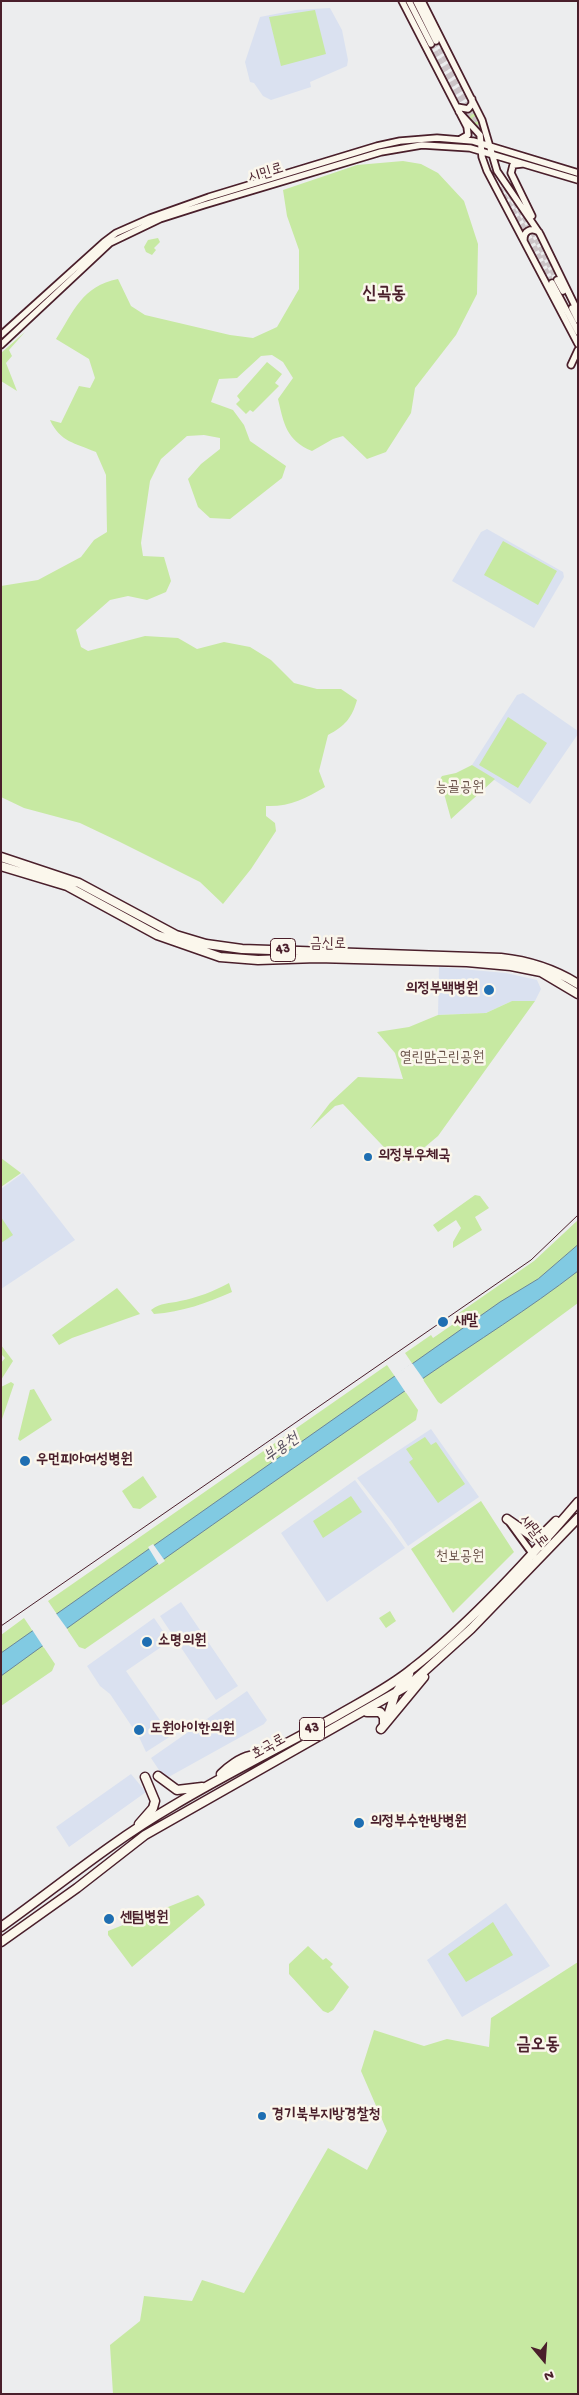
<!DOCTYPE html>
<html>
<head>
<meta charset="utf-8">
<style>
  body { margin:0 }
  #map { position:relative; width:579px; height:2395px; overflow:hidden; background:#ecedee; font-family:"Gochi Hand",sans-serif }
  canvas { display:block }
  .frame { position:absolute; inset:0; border:2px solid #4a1f2b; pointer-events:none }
  .north { position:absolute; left:519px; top:2335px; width:50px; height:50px; -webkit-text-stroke:4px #fbf7ec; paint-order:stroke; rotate:162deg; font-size:14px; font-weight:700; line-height:20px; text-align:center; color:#4a1f2b }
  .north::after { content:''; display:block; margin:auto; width:18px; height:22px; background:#4a1f2b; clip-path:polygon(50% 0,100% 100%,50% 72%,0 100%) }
</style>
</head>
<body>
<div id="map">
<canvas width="579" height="2395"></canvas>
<div class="frame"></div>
<div class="north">N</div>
</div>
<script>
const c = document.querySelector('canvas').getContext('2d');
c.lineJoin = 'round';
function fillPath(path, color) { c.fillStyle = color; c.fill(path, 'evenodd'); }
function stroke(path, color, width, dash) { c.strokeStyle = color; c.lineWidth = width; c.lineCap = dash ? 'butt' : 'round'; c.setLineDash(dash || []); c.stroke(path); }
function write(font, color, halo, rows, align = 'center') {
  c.font = font + ' "Gochi Hand","Poor Story",sans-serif'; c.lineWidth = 5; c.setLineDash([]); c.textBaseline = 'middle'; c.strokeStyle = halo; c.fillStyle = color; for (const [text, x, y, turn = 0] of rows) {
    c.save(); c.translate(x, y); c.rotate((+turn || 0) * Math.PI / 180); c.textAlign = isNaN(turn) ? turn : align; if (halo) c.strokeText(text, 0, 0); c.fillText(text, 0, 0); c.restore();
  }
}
fillPath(new Path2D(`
  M 330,8 L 342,30 L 348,60 L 347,66 L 310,82 L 311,87 L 271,100 L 263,96 L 254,83 L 250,82 L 245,62 L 260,17 L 296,10 Z
  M 487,529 L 563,572 L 564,577 L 534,628 L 452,581 L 481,532 Z
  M 523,693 L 578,731 L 578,734 L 530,804 L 472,765 L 517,695 Z
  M 439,967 L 506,973 L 537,980 L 541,989 L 535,1001 L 512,1001 L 486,1013 L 438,1015 Z
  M 23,1173 L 75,1240 L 1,1289 L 1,1189 Z
  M 431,1429 L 479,1497 L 408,1546 L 391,1521 L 357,1478 Z
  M 355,1480 L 405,1548 L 327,1602 L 281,1533 Z
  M 181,1602 L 238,1686 L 216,1700 L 160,1616 Z
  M 154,1618 L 170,1641 L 126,1671 L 171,1736 L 146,1752 L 139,1737 L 110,1694 L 100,1686 L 87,1666 Z
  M 247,1691 L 267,1720 L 264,1724 L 165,1779 L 151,1758 Z
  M 131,1774 L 146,1792 L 69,1847 L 56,1827 Z
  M 506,1903 L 550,1966 L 462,2017 L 427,1960 Z`), '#dae1f0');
fillPath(new Path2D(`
  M 315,10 L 326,54 L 281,66 L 269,17 Z
  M 474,108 L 482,128 L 481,130 L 464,113 Z
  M 403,161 L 421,164 L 438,173 L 464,201 L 478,244 L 477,294 L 456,335 L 415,388 L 411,413 L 386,452 L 367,459 L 343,436 L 333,439 L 312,451 C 286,440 284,424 278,399 L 293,378 L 283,362 L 272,355 L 261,356 L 237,378 L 219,379 L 211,402 L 233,410 L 244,425 L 250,441 L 286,466 L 282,478 L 230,519 L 210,518 L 198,507 L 188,479 L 201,464 L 220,449 L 220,438 L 204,435 L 187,436 L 161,459 L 150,481 L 141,543 L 143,556 L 164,557 L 171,581 L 166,592 L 147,600 L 128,596 L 110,600 L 76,630 L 81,647 L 88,651 L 145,636 L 178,638 L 197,649 L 224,642 L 250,647 L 271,660 L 294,683 L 317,689 L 341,689 L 357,700 C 352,718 345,726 328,735 L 319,771 L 325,787 C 305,799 289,807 266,806 L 266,816 L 275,823 L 276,831 L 251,869 L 223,904 L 200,882 L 120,842 L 80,823 L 24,808 L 1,797 L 1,586 L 38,580 L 81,557 L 94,540 L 107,532 L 106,475 L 96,452 C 75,443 60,442 50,420 L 61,423 L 79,386 L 90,388 L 95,378 L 89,359 L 56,339 C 74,311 82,286 118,279 L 131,306 L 145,315 L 230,335 L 253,338 L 277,327 L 299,289 L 299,250 L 287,216 L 283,190 L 357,165 Z
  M 158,238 L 160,242 L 154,248 L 156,250 L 152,255 L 146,252 L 144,247 L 148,240 Z
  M 25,332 L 9,350 L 12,356 L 6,363 L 17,391 L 1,381 L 1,353 Z
  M 267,362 L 282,374 L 275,383 L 279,386 L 253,412 L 250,410 L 246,414 L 236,404 L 240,400 L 237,396 Z
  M 503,541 L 557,571 L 538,605 L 484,575 Z
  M 508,717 L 547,743 L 518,788 L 479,765 Z
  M 472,765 L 495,779 L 451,819 L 440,779 L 442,776 L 456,773 Z
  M 512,1001 L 535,1001 L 438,1136 L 419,1152 L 399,1163 L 343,1104 L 335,1106 L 310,1129 L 330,1103 L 358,1077 L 403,1079 L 395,1053 L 377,1032 L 409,1027 L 438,1015 L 486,1013 Z
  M 1,1158 L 21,1173 L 1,1187 Z
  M 475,1195 L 480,1196 L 489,1208 L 475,1217 L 482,1230 L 453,1248 L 453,1242 L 461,1228 L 456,1220 L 438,1232 L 433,1225 Z
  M 1,1217 L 13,1235 L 1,1243 Z
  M 578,1220 L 578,1303 L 441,1404 L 438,1402 L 405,1353 L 431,1335 L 433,1338 L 462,1318 L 459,1313 L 534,1261 Z
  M 229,1283 L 232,1292 C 207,1303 182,1312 154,1314 L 151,1310 C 161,1302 169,1304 180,1301 C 197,1298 214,1291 229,1283 Z
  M 117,1288 L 140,1314 L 72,1338 L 59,1345 L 52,1335 Z
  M 1,1345 L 13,1361 L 1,1380 L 1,1363 L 5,1358 L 1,1354 Z
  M 387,1365 L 418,1410 L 416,1420 L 85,1649 L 79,1647 L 48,1601 Z
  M 11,1382 L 14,1384 L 1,1422 L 1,1387 Z
  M 34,1389 L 52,1420 L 20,1441 L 18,1439 L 29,1394 L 30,1390 Z
  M 425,1437 L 431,1445 L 436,1442 L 465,1484 L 438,1503 L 409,1462 L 413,1459 L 406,1449 Z
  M 143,1476 L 157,1497 L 140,1509 L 133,1508 L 122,1491 Z
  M 351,1496 L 362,1512 L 323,1538 L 313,1521 Z
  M 481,1501 L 514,1552 L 453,1613 L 411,1549 Z
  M 390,1611 L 396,1621 L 386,1628 L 379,1618 Z
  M 24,1618 L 55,1664 L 52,1671 L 1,1706 L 1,1635 Z
  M 198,1895 L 203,1900 L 205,1905 L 132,1967 L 108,1935 L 108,1931 Z
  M 493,1922 L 513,1955 L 466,1982 L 448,1954 Z
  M 308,1946 L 323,1960 L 326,1958 L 333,1964 L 330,1967 L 349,1987 L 333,2010 L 328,2013 L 323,2011 L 289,1974 L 289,1964 Z
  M 578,1962 L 578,2394 L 113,2394 L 110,2345 L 140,2321 L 144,2296 L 192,2301 L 202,2280 L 244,2293 L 328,2148 L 367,2170 L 387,2131 L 361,2071 L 374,2030 L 424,2046 L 447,2039 L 489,2047 L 491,2018 Z`), '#c7e9a2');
const water = new Path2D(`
  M 578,1245 L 578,1271 C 529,1309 477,1341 425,1377 C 283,1475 141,1574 1,1676 L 1,1653 L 500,1302 L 538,1279 Z`);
fillPath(water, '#81cae2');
stroke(water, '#6b8699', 1);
fillPath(new Path2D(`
  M 412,1363 L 424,1380 L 406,1393 L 394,1375 Z
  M 153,1544 L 165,1561 L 159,1565 L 148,1547 Z
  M 55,1612 L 68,1630 L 44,1648 L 31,1628 Z`), '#ecedee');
stroke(new Path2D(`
  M 436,41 L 473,112 L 491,158
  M 431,44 L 464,106 L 480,145
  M 499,188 L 529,236 L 552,283
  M 506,188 L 529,225 L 557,280`), '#ccc4c7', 5.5, [5.5, 3]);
const tertiary = new Path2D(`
  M 402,1 L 467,127 L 468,135 L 461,139
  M 409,1 L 431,44
  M 416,1 L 436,41
  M 422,1 L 482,120 L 497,171 L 540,234 L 578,312
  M 457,107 L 468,109 L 472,104 L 472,99
  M 459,112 L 480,135 L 482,157 L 487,171 L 578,344
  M 522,164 L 513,165 L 511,173 L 532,216
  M 524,241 C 523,231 531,227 539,232
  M 557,280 L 563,291
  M 552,283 L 578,332
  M 572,308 L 578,320
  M 1,335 L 104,242 L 116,233 L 150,218 L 209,197 L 377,146 L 400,141 L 437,138 L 473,141 L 578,173
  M 1,345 L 110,243 L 160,219 L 204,205 L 381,152 L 422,145 L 470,148 L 578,180
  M 571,365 L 578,350
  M 510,1523 L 534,1556`);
const primary = new Path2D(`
  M 1,857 L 79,883 L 176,935 L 206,944 L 242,949 L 501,958 C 529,961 554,969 578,984
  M 1,866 L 67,886 L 157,935 L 220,957 L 258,960 L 317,958 L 467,962 L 511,966 L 541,972 L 578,994
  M 507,1519 L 533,1537 L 544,1533 L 556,1521
  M 367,1712 L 380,1712 L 384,1717 L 384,1723
  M 388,1716 L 395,1694 L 409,1674
  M 381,1729 L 424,1677
  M 221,1774 C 228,1767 240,1758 250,1756 C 255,1754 258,1754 262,1752
  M 158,1776 L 177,1790 L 202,1787
  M 139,1824 L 153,1808 L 155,1801 L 145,1777
  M 1,1927 C 57,1887 111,1842 171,1807 C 224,1775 279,1748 333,1718 C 360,1702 389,1688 413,1668 C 471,1623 530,1558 578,1502
  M 1,1942 L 77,1888 L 145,1835 L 409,1685 L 471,1629 L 578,1518`);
stroke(tertiary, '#4a1f2b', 9);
stroke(primary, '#4a1f2b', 11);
stroke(tertiary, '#fbf7ec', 5.5);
stroke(primary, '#fbf7ec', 8);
stroke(new Path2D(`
  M 1,1626 L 531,1260 L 578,1215`), '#4a1f2b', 1);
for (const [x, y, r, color] of [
  [489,990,6,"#1f6fb2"],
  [368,1157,5,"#1f6fb2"],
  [443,1322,6,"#1f6fb2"],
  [25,1461,6,"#1f6fb2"],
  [147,1642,6,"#1f6fb2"],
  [139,1730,6,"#1f6fb2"],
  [359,1823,6,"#1f6fb2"],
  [109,1919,6,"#1f6fb2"],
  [262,2116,5,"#1f6fb2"]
]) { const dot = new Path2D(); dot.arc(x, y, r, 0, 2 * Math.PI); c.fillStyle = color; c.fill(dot); stroke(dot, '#fbf7ec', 2); }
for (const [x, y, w] of [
  [283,950,25],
  [312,1729,25]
]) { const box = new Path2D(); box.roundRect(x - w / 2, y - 11.5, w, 23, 4); c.fillStyle = '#fbf7ec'; c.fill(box); stroke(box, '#4a1f2b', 1); }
write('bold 14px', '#4a1f2b', null, [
  ["43",283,950],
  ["43",312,1729]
]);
write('15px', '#4a1f2b', '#fbf7ec', [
  ["시민로",266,174,-17],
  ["금신로",328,945,1],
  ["새말로",533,1532,53],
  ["호국로",269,1748,-29]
]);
write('15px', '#695249', '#fbf7ec', [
  ["능골공원",460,789],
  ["열린맘근린공원",442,1059],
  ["천보공원",460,1558]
]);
write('bold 15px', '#4a1f2b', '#fbf7ec', [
  ["의정부백병원",478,990,"right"],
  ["의정부우체국",378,1157],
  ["새말",454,1322],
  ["우먼피아여성병원",36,1461],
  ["소명의원",158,1642],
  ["도원아이한의원",150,1730],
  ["의정부수한방병원",370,1823],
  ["센텀병원",120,1919],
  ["경기북부지방경찰청",272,2116]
], 'left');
write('italic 16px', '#5a5262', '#fbf7ec', [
  ["부용천",282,1449,-35]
]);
write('bold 18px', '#4a1f2b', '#fbf7ec', [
  ["신곡동",384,295],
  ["금오동",538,2046]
]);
</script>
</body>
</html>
